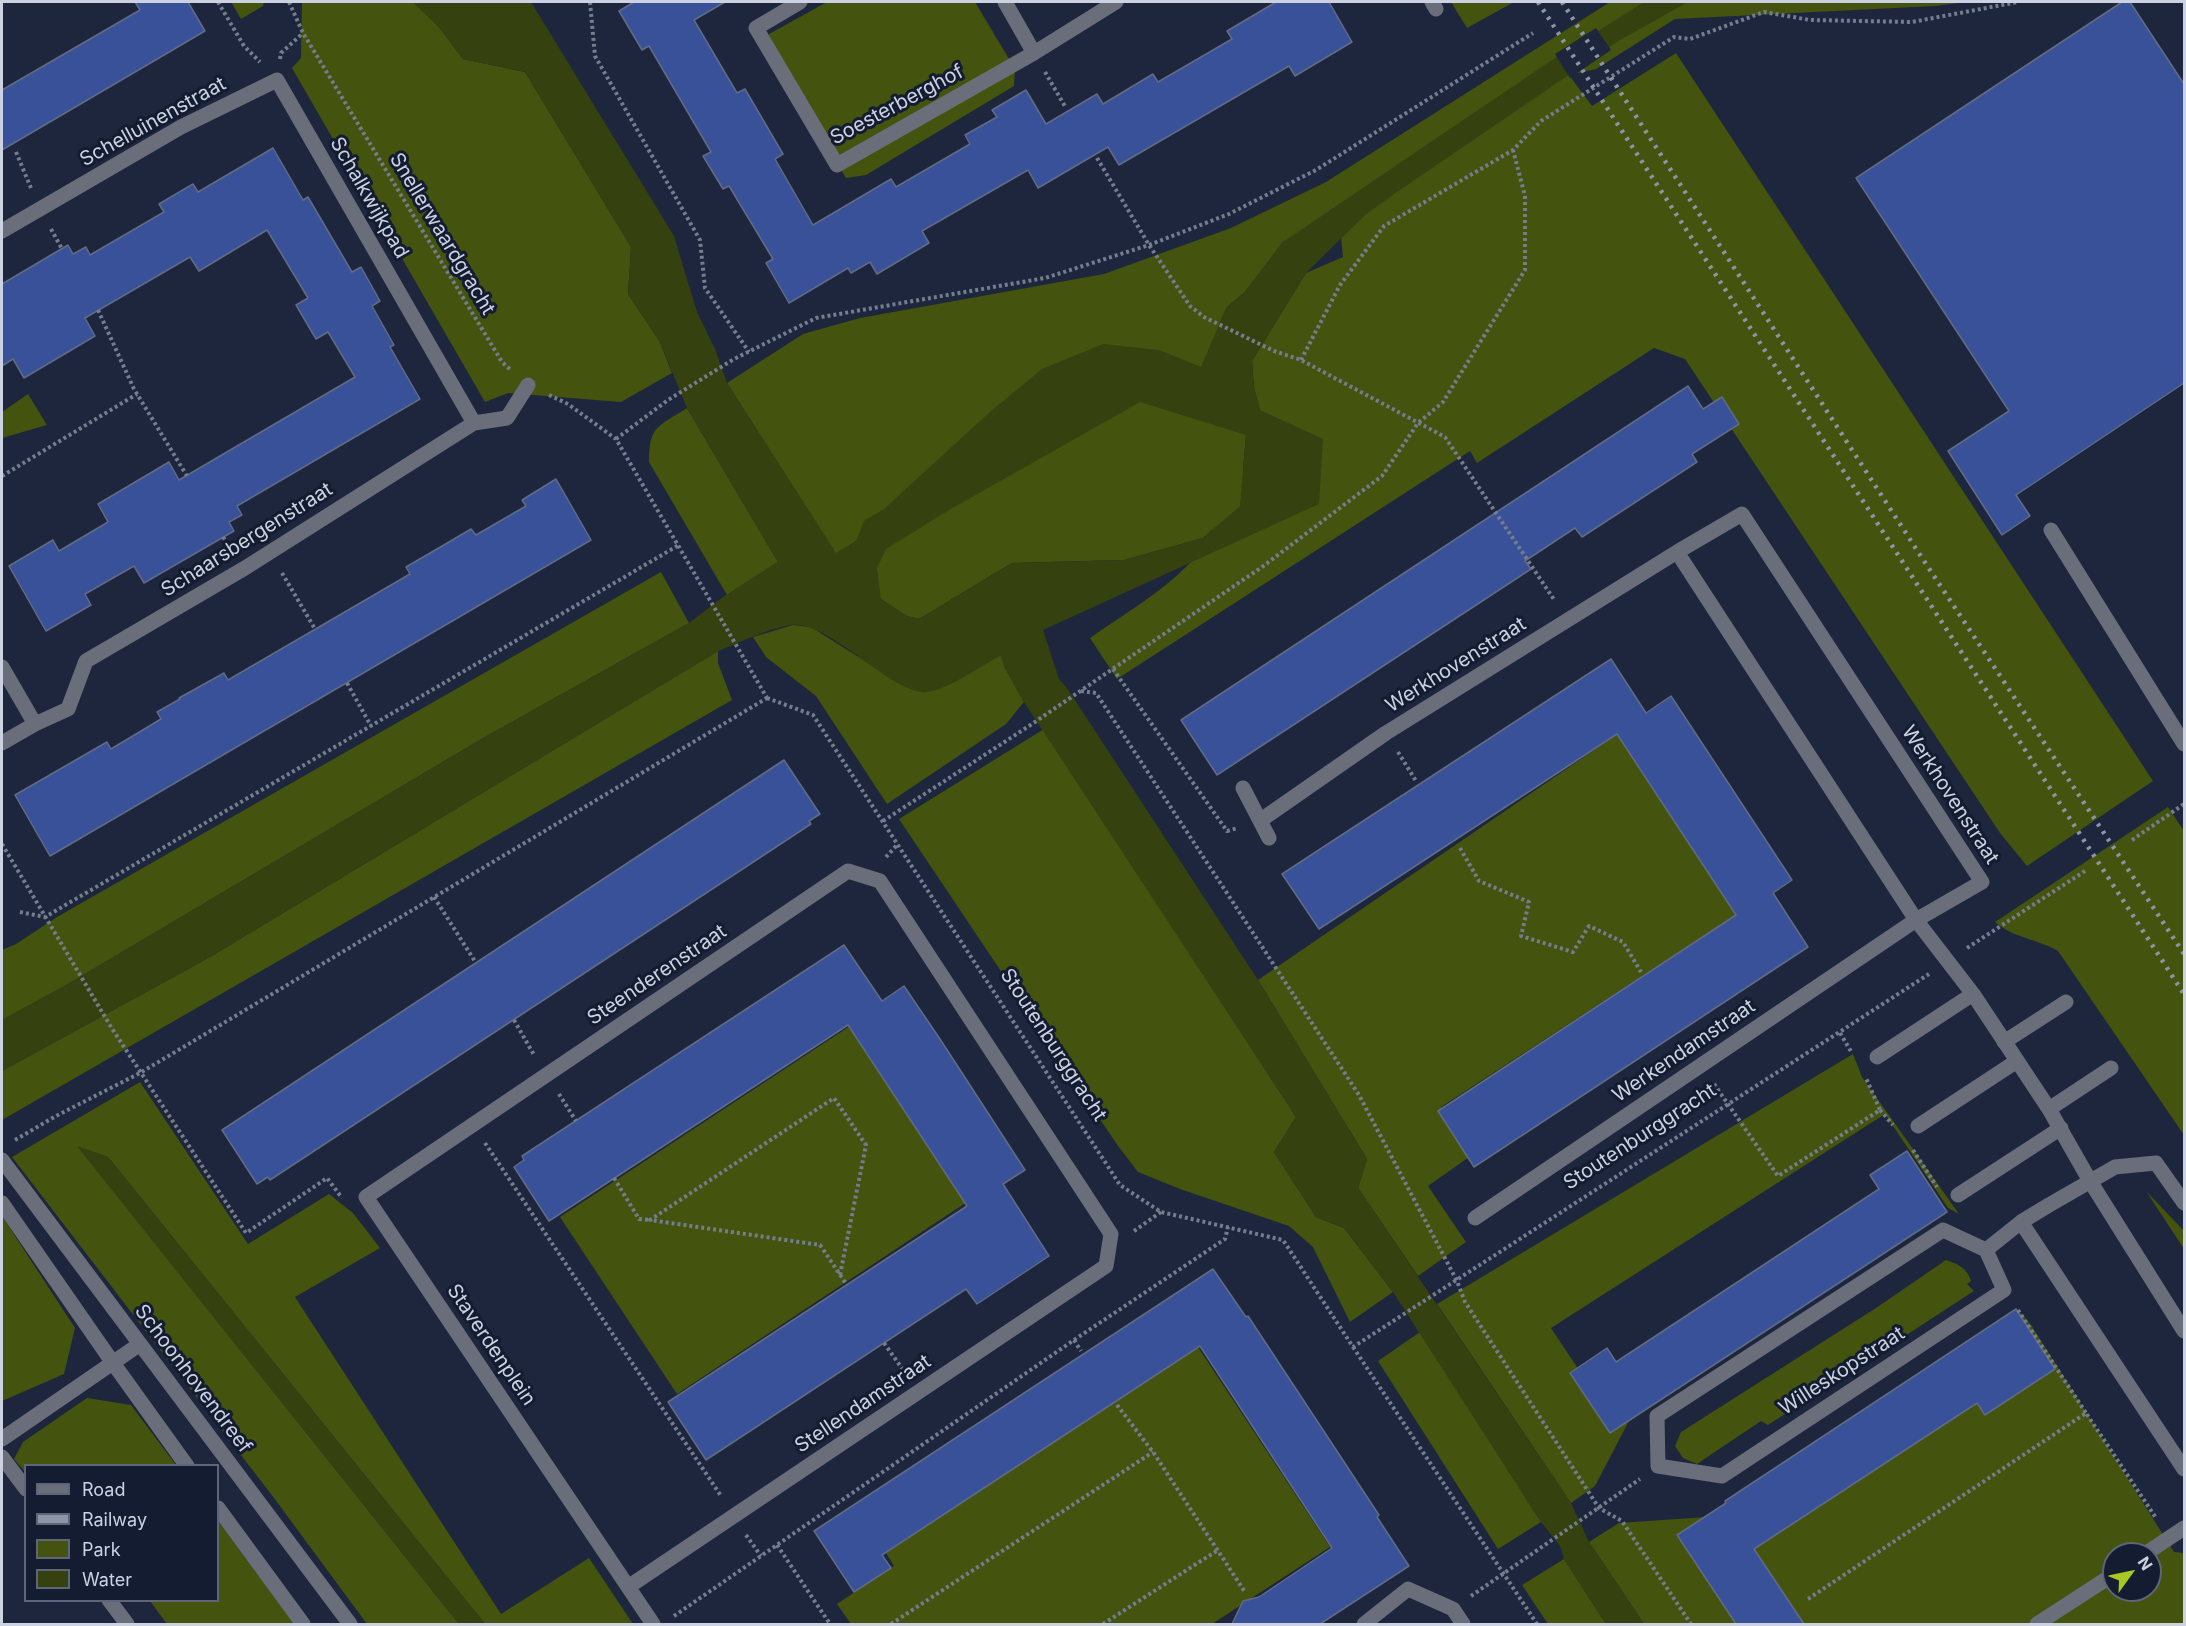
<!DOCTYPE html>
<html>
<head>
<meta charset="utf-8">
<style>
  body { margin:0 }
  #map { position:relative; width:2186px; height:1626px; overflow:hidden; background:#1d263c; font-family:Inter,sans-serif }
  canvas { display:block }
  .frame { position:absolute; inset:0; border:3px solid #ccd2e1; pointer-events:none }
  .legend { position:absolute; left:24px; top:1464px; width:195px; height:138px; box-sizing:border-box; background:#141c32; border:2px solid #5e6578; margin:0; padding:8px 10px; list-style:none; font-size:18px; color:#ccd2e1 }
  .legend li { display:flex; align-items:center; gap:12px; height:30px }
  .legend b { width:30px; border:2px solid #5e6578 }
  .north { position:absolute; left:2102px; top:1542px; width:60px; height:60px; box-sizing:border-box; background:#141c32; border:2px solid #5e6578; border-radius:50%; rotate:57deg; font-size:16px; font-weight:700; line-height:24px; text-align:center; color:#ccd2e1 }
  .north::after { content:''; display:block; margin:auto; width:21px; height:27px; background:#a6c821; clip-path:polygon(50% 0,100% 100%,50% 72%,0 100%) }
</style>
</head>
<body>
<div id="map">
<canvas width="2186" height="1626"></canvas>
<div class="frame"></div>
<ul class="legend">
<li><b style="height:8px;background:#696e7a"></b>Road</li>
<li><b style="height:8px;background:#8d94a6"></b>Railway</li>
<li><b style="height:16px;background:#44530d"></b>Park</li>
<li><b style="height:16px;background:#364110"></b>Water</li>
</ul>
<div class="north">N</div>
</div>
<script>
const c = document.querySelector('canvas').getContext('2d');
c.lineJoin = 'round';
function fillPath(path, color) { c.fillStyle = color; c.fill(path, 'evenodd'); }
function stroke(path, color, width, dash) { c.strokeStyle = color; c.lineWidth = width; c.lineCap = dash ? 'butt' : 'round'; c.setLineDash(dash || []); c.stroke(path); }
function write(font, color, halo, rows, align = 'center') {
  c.font = font + ' Inter,sans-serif'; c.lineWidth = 6; c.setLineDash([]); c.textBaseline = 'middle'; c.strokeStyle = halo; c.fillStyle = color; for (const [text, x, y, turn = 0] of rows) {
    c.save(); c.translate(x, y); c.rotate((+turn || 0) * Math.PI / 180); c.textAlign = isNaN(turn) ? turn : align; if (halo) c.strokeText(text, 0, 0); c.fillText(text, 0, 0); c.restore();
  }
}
fillPath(new Path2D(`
  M 231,2 L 264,2 L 263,6 L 241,19 Z
  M 302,2 L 413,2 L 438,26 L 463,59 L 525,72 L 631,247 L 628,294 L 660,342 L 672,373 L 621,402 L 508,393 L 485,402 L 292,68 L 301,58 Z
  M 827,2 L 975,2 L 1015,69 L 1014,86 L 866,175 L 846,178 L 772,55 L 769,34 Z
  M 1451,2 L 1514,2 L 1467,28 Z
  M 1610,2 L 1967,2 L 1935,6 L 1675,19 L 1596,69 L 1569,75 L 1592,106 L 1676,53 L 2153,781 L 2027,866 L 2000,833 L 1685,359 L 1654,348 L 1477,463 L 1470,451 L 1117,679 L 1090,638 C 1128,611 1196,573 1213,529 L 1203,538 L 1124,560 L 1012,563 L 919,619 L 907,616 L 881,599 L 856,541 L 836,554 L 727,383 L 803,334 L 860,318 L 1104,274 L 1231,228 L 1326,182 ZM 1365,215 L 1341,237 L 1343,257 L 1306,273 L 1252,361 L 1254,387 L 1260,410 L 1243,470 L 1246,435 L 1226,308 L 1245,292 L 1283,242 Z
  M 28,394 L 47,425 L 2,438 L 2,412 Z
  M 687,408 L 778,562 L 727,595 L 649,462 C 649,425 658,427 687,408 Z
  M 661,572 L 689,623 L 485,737 L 63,987 L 2,1020 L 2,950 L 16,944 L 57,917 Z
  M 793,625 L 811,627 L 898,682 L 946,686 L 1001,655 L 1005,668 L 1024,702 L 1006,724 L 887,804 L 816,696 L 766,657 L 753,637 Z
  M 718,651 L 718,663 L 732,700 L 2,1120 L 2,1071 L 210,957 Z
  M 1044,729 L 1296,1117 L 1274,1152 L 1316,1217 L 1344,1228 L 1393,1292 L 1350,1322 L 1313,1247 L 1289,1226 L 1180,1189 L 1138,1172 L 1118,1146 L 899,819 Z
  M 1622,731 L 1740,912 L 1441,1107 L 1472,1155 L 1428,1186 L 1466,1242 L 1418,1276 L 1358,1188 L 1367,1159 L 1258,980 Z
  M 2168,807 L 2184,831 L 2184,1135 L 2058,951 C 2038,939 2013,938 1995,922 Z
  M 853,1024 L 970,1200 L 677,1394 L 560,1217 Z
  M 1853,1054 L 1862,1077 L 1959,1214 L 1948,1208 L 1885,1114 L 1551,1328 L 1616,1426 L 1631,1417 L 1595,1486 L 1571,1503 L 1437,1304 Z
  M 140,1082 L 248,1244 L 329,1194 L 353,1213 L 380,1248 L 295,1297 L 501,1614 L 589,1558 L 633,1624 L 485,1624 L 108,1157 L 78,1147 L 459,1624 L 367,1624 L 274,1498 L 12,1157 Z
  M 2146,1191 L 2184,1231 L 2184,1249 Z
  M 2,1216 L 75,1328 L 64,1374 L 2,1401 Z
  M 1946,1260 C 1957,1264 1967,1267 1971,1281 L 1967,1284 L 1974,1291 L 1768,1425 L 1761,1421 L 1697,1464 L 1683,1458 L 1675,1446 L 1681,1432 L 1876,1308 Z
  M 2021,1313 L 2031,1325 L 2174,1552 L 2184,1553 L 2184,1624 L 1644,1624 L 1589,1542 L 1619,1523 L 1707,1517 ZM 2114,1554 L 2150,1554 L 2150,1590 L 2114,1590 Z
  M 1420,1332 L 1541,1522 L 1498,1549 L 1378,1361 Z
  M 1198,1347 L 1330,1547 L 1212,1624 L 851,1624 L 837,1604 L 894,1566 L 886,1553 Z
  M 87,1398 L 131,1405 L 176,1465 L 48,1466 L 46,1464 L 26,1466 L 25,1472 L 14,1459 L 23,1442 Z
  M 218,1521 L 294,1624 L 167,1624 L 150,1601 L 218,1600 Z
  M 1564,1559 L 1606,1624 L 1548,1624 L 1522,1585 Z`), '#44530d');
fillPath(new Path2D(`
  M 413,2 L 531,2 L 674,236 L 697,312 L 715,349 L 727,383 L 836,553 L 856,541 L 864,521 L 884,509 L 991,411 L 1042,369 L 1103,344 L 1159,350 L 1201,367 L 1226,308 L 1244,293 L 1283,242 L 1552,60 L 1644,2 L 1688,2 L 1620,40 L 1394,194 L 1365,215 L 1306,273 L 1252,361 L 1254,387 L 1260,410 L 1323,439 L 1319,504 L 1043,630 L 1059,679 L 1067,688 L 1258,980 L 1367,1159 L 1358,1188 L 1571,1503 L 1589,1542 L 1644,1624 L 1606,1624 L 1564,1559 L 1560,1546 L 1541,1522 L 1393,1292 L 1344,1228 L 1316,1217 L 1274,1152 L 1296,1117 L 1024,702 L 1005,668 L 1001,655 C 983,665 947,690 928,692 C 892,696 830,620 791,625 C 767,629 741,642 718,651 L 210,957 L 2,1071 L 2,1020 L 63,987 L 485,737 L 689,623 L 723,597 L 778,562 L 687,408 L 660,342 L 628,294 L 631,247 L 525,72 L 463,59 L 438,26 ZM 1140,402 L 1246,435 L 1240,506 L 1203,538 L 1124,560 L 1012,563 L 919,619 L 907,616 L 881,599 L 877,568 L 886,549 L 949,510 Z
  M 77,1146 L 108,1157 L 485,1624 L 459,1624 Z`), '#364110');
fillPath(new Path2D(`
  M 1596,28 L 1611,50 L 1570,78 L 1555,54 Z`), '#1d263c');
const building = new Path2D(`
  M 135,2 L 188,2 L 205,31 L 2,150 L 2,90 L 140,10 Z
  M 634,2 L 725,2 L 694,20 L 737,93 L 745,89 L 783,154 L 775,159 L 813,225 L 891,179 L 896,187 L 970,144 L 965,135 L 997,117 L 992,110 L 1026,90 L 1046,124 L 1097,94 L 1103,104 L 1153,74 L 1158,82 L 1232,39 L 1227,31 L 1276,2 L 1329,2 L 1352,42 L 1295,76 L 1289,66 L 1119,165 L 1108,147 L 1038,188 L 1028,170 L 922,231 L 929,243 L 877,274 L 870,262 L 851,273 L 848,268 L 789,303 L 766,263 L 773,259 L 729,186 L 723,189 L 703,156 L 711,152 L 649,46 L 642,50 L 619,11 Z
  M 2122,2 L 2130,2 L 2184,84 L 2184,383 L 2016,495 L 2030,516 L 2002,535 L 1948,451 L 2009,411 L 1856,178 Z
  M 273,148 L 303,200 L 308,197 L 352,272 L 361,267 L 380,301 L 372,306 L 394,345 L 390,347 L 420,399 L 237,506 L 242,515 L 229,522 L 234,531 L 144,583 L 134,566 L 85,594 L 91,605 L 46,631 L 9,566 L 53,540 L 59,551 L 108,522 L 98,504 L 169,462 L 179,480 L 355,377 L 328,332 L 316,339 L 296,305 L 308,298 L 267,230 L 199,271 L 190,257 L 85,318 L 95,336 L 24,378 L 13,359 L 2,366 L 2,284 L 68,245 L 73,254 L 86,247 L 90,255 L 164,212 L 159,204 L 193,184 L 198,192 Z
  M 1688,386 L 1703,409 L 1722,397 L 1739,424 L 1692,454 L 1697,462 L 1582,537 L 1575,528 L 1525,561 L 1531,569 L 1217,775 L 1181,720 Z
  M 556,479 L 591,540 L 50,856 L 15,795 L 107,742 L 111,749 L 161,719 L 157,712 L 180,699 L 179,698 L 224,673 L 228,680 L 410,574 L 406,567 L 449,542 L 471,529 L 476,535 L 526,506 L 522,500 Z
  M 1611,659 L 1646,713 L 1671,696 L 1792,880 L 1773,893 L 1808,947 L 1474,1167 L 1438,1111 L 1736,915 L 1657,795 L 1617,734 L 1319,929 L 1282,874 Z
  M 784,760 L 820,814 L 809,821 L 811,824 L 270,1180 L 268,1177 L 257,1184 L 222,1130 Z
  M 844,945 L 882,1001 L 904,986 L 940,1039 L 1025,1170 L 1003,1184 L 1049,1256 L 977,1304 L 966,1289 L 706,1460 L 668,1402 L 967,1206 L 848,1025 L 549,1221 L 514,1167 L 524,1160 L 522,1156 Z
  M 1907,1151 L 1947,1212 L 1610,1433 L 1570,1373 L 1607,1348 L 1616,1362 L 1847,1210 L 1879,1189 L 1870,1175 Z
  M 1213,1269 L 1246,1317 L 1248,1316 L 1379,1515 L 1377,1517 L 1409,1566 L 1320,1624 L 1232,1624 L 1243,1601 L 1259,1597 L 1332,1548 L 1200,1346 L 882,1555 L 891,1568 L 854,1592 L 814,1531 Z
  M 2016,1309 L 2055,1369 L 1985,1415 L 1977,1403 L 1754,1549 L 1804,1624 L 1736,1624 L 1677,1535 L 1726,1503 L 1725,1501 Z`);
fillPath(building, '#395199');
stroke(building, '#606b85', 1.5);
stroke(new Path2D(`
  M 218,2 L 244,46 L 260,62
  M 289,2 L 303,33 L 502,362 L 511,370
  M 590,2 L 595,56 L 700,240 L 705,288 L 749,352
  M 280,59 L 281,53 L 303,33
  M 1045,72 L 1066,108
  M 16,152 L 31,188
  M 1097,158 L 1149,245 L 1190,306 L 1204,317 L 1274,351 L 1301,360 L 1445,437 L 1555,601
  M 51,229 L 62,249
  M 98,310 L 134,389 L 187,476
  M 1301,360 L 1340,285 L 1384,226 L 1513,150 L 1541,121 L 1674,37 L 1690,39 L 1764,12 L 1810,20 L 1912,22 L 2018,2
  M 549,395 L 568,404 L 616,439 L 767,698
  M 616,439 L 668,400 L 734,359 L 816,318 L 1045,278 L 1149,245 L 1229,214 L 1316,170 L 1533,33
  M 2,476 L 137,394
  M 223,537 L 231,549
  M 282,573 L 315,629
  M 1113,669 L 1227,831 L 1238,828
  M 347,683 L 371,726
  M 1081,691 L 1096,693 L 1359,1095 L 1457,1281 L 1465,1302 L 1599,1508 L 1622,1521 L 1691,1624
  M 767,698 L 813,715 L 1120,1185 L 1161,1212 L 1283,1240 L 1353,1347 L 1929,974
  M 1398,752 L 1416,781
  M 883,821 L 1029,726 L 1262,567 L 1382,476 L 1418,423 L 1443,402 L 1525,270 L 1525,196 L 1513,150
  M 2132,840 L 2184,804
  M 2,844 L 111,1027 L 246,1233 L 327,1178 L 342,1198
  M 1460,848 L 1479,881 L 1529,902 L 1521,936 L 1573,952 L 1589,926 L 1623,942 L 1641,972
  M 886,857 L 898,844
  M 434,897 L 476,963
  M 20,912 L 45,917 L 679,545
  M 1967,948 L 2085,871
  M 514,1020 L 534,1055
  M 1840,1033 L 1852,1053
  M 1714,1084 L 1778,1176 L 1880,1110 L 1866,1078
  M 559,1094 L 576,1121
  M 1880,1110 L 1893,1125
  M 15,1140 L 56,1116 L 140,1073 L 767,698
  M 485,1143 L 721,1496
  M 1913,1150 L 1937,1187
  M 614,1178 L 639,1219 L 650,1220
  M 1134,1231 L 1161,1212
  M 840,1275 L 866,1145 L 834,1098 L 650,1220 L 820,1245 L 847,1285
  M 2018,1310 L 2086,1413
  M 1074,1340 L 1081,1351
  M 884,1343 L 906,1374
  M 1353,1347 L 1537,1624
  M 1117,1405 L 1153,1452 L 1245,1592
  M 746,1535 L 761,1556
  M 777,1545 L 830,1624
  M 1471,1596 L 1640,1479
  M 1808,1599 L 2086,1413 L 2156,1518
  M 674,1616 L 1074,1340 L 1225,1239 L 1228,1227
  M 891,1624 L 1153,1452
  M 1103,1624 L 1218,1550`), '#747c8e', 4, [3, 3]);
stroke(new Path2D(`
  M 800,2 L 756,28 L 837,165 L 1034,53 L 1116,2
  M 1005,2 L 1034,53
  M 1432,2 L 1436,9
  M 2,231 L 181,127 L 277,80 L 474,423
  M 2051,530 L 2184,744
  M 1677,552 L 1916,920 L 1973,994 L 2049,1109 L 2090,1181 L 2184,1331
  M 2,667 L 35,724
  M 2,743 L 35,724 L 68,709 L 86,661 L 245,568 L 474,423 L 507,418 L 528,385
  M 1243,788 L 1269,838
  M 1261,820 L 1386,733 L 1677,552 L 1742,514 L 1982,882 L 1916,920 L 1475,1218
  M 2004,1042 L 2066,1002
  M 1877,1057 L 1973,994
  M 2049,1109 L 2111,1068
  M 1918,1126 L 2017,1061
  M 2,1160 L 350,1624
  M 1958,1195 L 2061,1128
  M 2,1203 L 113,1363 L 187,1466
  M 2021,1222 L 2184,1469
  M 1943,1230 L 1986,1250 L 2004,1290 L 1722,1476 L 1658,1466 L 1657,1416 Z
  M 1986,1250 L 2021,1222 L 2049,1205 L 2115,1167 L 2156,1163 L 2184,1203
  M 2,1439 L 140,1344
  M 2,1457 L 26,1489
  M 218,1508 L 303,1624
  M 2145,1554 L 2184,1528
  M 628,1587 L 1106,1266 L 1111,1234 L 880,881 L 848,871 L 366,1197 L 653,1624
  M 109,1600 L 127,1624
  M 1364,1624 L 1408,1589 L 1453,1609 L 1463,1624
  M 2037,1624 L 2114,1574`), '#696e7a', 15);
stroke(new Path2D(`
  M 1538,2 L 2184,994
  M 1562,2 L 1924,561 L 2184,954`), '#8d94a6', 4.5, [3, 6]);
write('20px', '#ccd2e1', '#141c32', [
  ["Soesterberghof",897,105,-28],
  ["Schelluinenstraat",153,122,-29],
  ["Schalkwijkpad",369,198,60],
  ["Snellerwaardgracht",442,234,59],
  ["Schaarsbergenstraat",247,540,-32],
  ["Werkhovenstraat",1456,665,-32],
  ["Werkhovenstraat",1950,795,57],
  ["Steenderenstraat",657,975,-34],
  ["Stoutenburggracht",1053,1045,57],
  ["Werkendamstraat",1684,1051,-34],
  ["Stoutenburggracht",1640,1137,-33],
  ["Staverdenplein",491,1345,56],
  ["Willeskopstraat",1842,1371,-33],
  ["Schoonhovendreef",193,1379,53],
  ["Stellendamstraat",863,1404,-34]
]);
</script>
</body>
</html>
